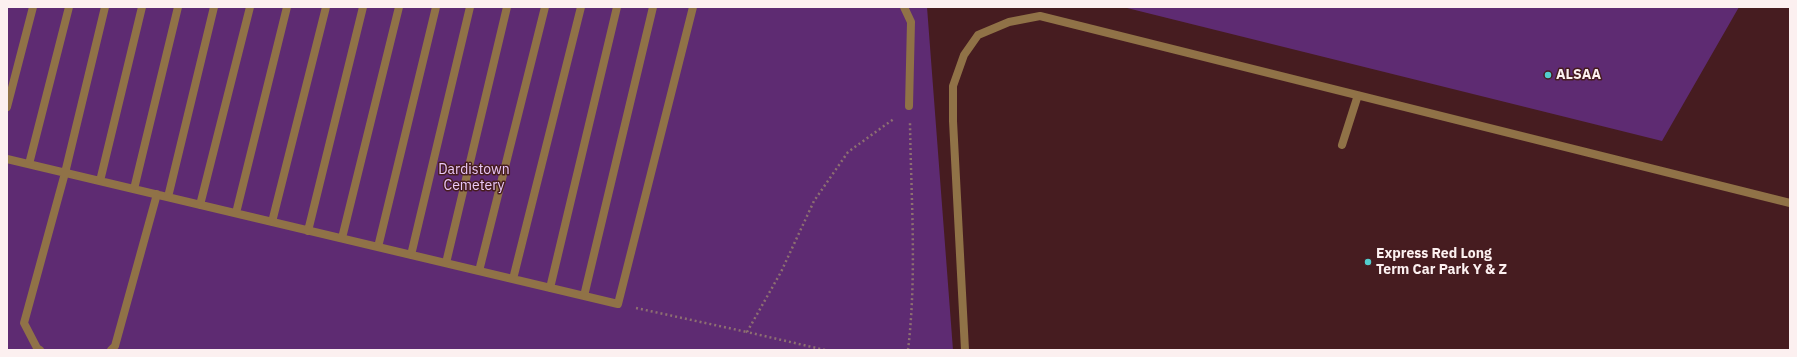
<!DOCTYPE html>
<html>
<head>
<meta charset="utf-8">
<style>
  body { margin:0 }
  #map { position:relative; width:1797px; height:357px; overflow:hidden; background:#461c20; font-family:"IBM Plex Sans",sans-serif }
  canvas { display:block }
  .frame { position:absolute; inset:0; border:8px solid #fcf0f0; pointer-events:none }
</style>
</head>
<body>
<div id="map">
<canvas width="1797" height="357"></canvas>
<div class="frame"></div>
</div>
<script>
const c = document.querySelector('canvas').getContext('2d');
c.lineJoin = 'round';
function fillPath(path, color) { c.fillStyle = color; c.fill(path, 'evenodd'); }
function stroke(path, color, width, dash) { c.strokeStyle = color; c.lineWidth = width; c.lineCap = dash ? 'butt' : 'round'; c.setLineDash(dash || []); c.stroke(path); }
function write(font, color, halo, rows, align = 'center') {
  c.font = font + ' "IBM Plex Sans",sans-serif'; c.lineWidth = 3; c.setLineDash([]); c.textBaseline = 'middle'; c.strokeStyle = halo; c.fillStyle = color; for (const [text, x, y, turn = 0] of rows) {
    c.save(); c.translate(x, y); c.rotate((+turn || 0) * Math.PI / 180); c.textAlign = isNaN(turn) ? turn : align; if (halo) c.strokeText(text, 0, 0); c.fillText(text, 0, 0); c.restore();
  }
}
fillPath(new Path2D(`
  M 7,7 L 927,7 L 953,350 L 7,350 Z
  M 1123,7 L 1739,7 L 1662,141 Z`), '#5e2b72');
stroke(new Path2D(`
  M 636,308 L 747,332
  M 825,350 L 747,332 L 781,272 L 814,201 L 848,152 L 895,118
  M 908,350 C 917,275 911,198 910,123`), '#8d6f71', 2.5, [2, 3]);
stroke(new Path2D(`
  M 904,7 L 911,22 L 909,106
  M 7,107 L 33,7
  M 1342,145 L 1358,95
  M 7,159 L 618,304 L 693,7
  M 29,164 L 69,7
  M 100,181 L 142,7
  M 134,189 L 178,7
  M 168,197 L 214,7
  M 200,205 L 250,7
  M 236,213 L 287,7
  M 272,222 L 326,7
  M 308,231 L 363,7
  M 342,238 L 399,7
  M 378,247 L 436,7
  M 411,255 L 470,7
  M 446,263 L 507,7
  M 479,271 L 545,7
  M 513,279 L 581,7
  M 550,288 L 617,7
  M 584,296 L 653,7
  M 40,350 L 37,348 L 24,323 L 65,173 L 105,7
  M 111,350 L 115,346 L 157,194
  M 965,350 L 953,121 L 953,86 L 964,55 L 978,35 L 1009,22 L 1040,16 L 1790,203`), '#907247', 8);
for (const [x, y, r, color] of [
  [1548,75,4,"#52cdcd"],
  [1368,262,4,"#52cdcd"]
]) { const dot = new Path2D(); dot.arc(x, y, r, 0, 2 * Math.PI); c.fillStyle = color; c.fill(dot); stroke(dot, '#461c20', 1.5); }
write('bold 14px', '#fcf0f0', '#461c20', [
  ["ALSAA",1556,75],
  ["Express Red Long",1376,254],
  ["Term Car Park Y & Z",1376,270]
], 'left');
write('14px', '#eac8f8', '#461c20', [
  ["Dardistown",474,170],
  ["Cemetery",474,186]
]);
</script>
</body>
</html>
